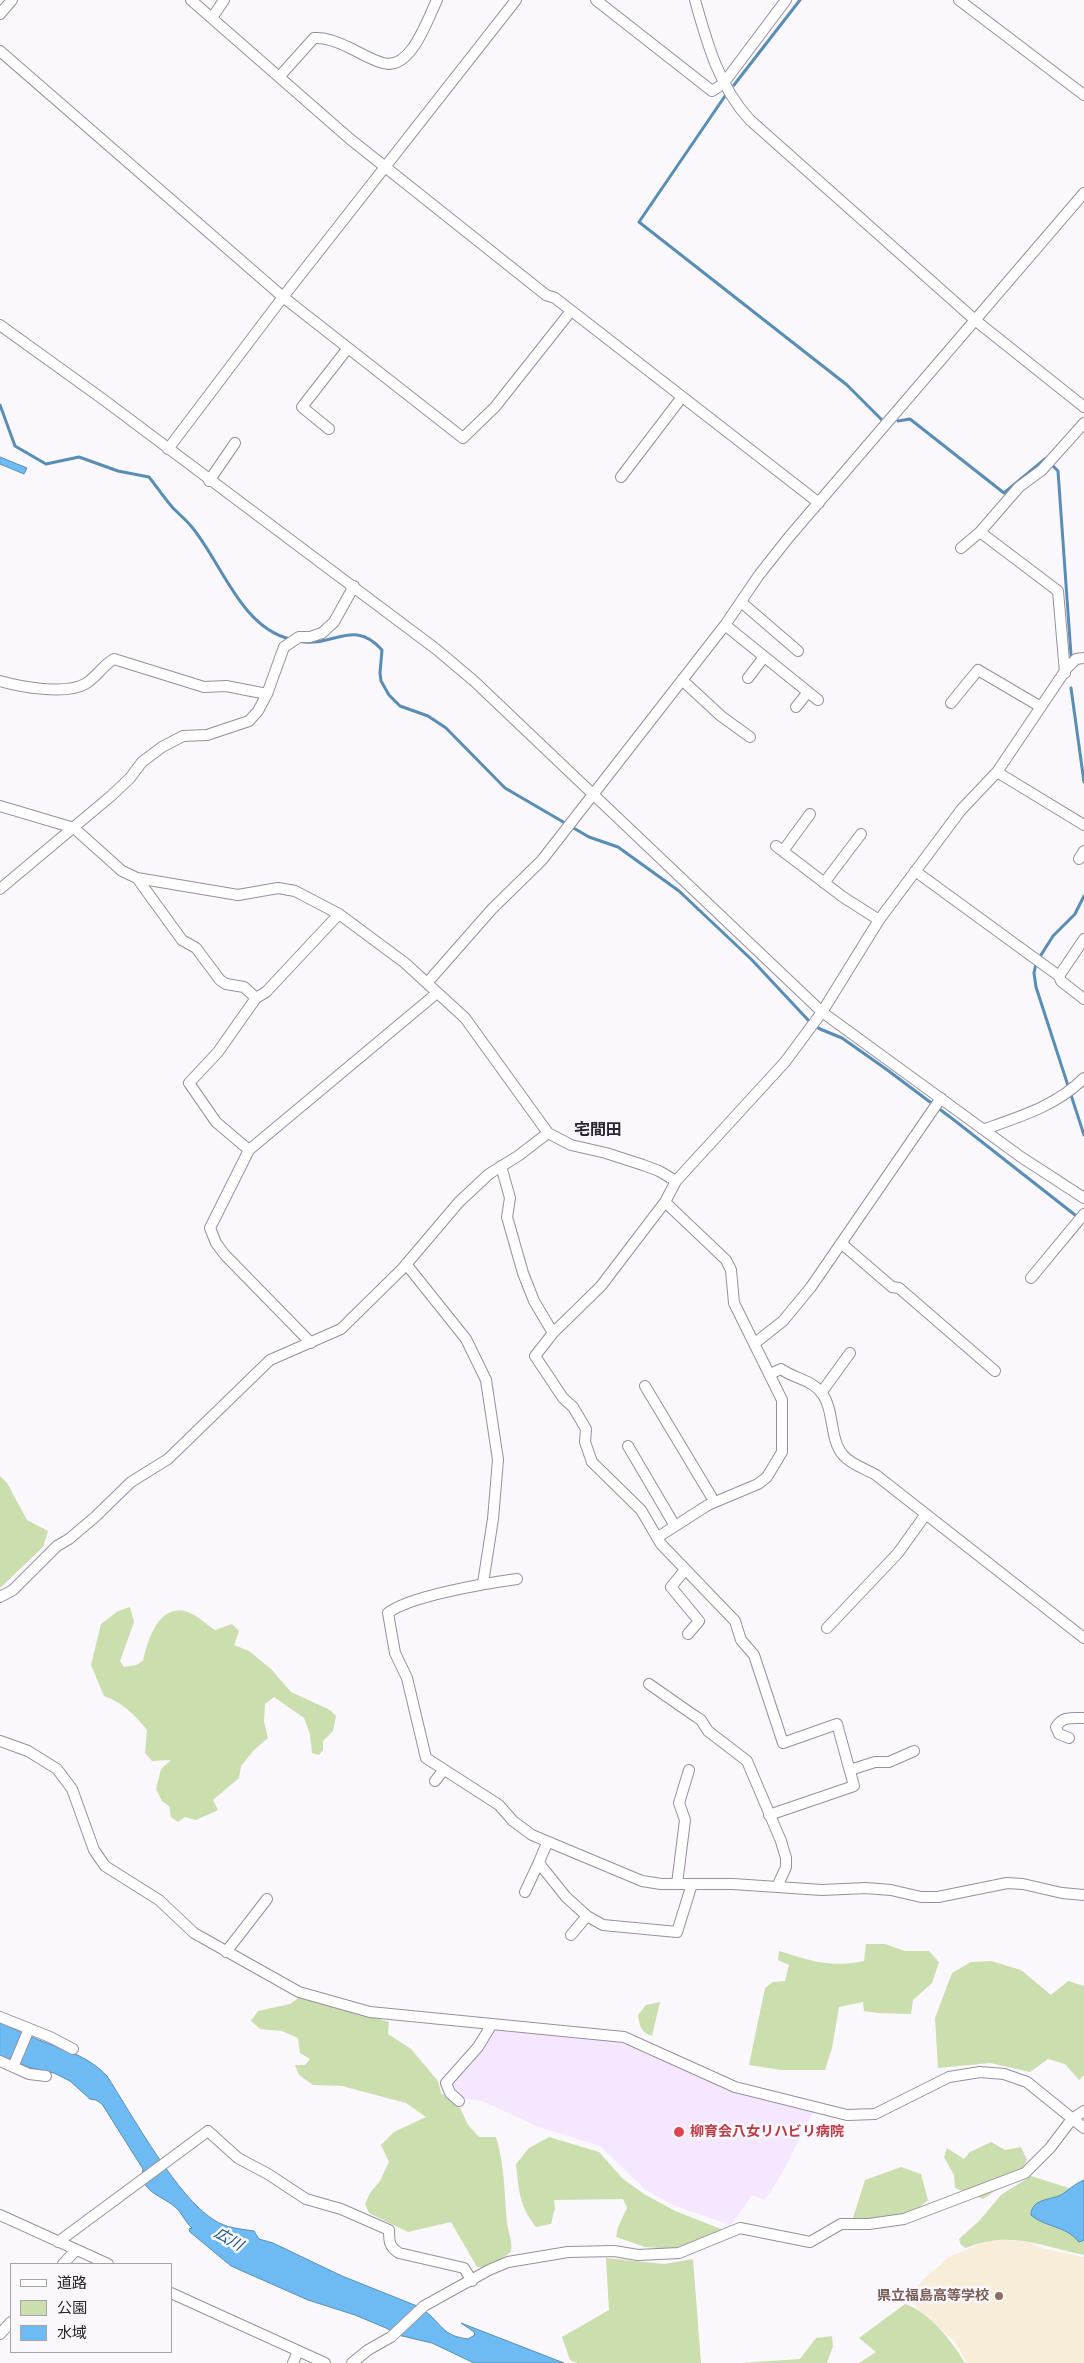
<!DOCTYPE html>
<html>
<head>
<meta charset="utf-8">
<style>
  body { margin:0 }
  #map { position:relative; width:1084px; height:2363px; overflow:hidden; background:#faf7fd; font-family:Poppins,"Noto Sans JP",sans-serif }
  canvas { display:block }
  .legend { position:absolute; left:10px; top:2263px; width:162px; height:90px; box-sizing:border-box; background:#faf7fd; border:1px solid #a6a3a9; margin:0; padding:6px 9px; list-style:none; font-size:15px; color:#28252b }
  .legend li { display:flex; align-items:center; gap:10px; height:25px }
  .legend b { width:25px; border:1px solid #a6a3a9 }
</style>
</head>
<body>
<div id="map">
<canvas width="1084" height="2363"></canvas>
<ul class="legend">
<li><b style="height:6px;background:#fff"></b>道路</li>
<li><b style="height:14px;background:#cadeae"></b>公園</li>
<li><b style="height:14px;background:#6dbbf2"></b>水域</li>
</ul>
</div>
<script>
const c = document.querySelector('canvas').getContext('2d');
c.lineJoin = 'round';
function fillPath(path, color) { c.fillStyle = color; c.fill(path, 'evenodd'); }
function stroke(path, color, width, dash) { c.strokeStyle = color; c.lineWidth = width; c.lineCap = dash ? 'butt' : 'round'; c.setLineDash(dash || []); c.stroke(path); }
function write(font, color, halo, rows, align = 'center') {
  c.font = font + ' Poppins,"Noto Sans JP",sans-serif'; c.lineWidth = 5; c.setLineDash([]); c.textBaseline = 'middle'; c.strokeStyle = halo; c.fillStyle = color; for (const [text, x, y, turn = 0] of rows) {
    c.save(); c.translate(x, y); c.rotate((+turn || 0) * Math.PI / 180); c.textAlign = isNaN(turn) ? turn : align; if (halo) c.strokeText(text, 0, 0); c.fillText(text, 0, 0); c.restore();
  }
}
fillPath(new Path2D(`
  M 495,2029 L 615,2040 L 736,2093 L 813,2112 L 784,2170 L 765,2200 L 752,2195 L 731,2225 L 673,2205 L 646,2190 L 600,2146 L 539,2127 L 482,2101 L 459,2098 L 454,2094 L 451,2082 L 479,2052 Z`), '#f4e7ff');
fillPath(new Path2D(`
  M 1005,2240 L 1028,2242 L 1041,2248 L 1084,2257 L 1084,2363 L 967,2363 L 954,2341 L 917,2308 L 914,2302 L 915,2290 L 924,2279 L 949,2257 L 987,2241 Z`), '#f7edd8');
fillPath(new Path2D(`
  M 0,1476 L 7,1483 L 27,1520 L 48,1531 L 43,1547 L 0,1588 Z
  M 130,1607 L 134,1622 L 120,1661 L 124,1667 L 136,1665 L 143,1661 C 148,1640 158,1603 188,1612 C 197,1615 207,1625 215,1630 L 232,1624 L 239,1631 L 234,1645 L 249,1651 L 271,1669 L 291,1692 L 330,1710 L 336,1716 L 333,1731 L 323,1741 L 323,1750 L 319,1755 L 312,1753 L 310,1734 L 304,1718 L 274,1697 L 265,1704 L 264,1721 L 268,1738 L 254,1750 L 241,1766 L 239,1778 L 213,1800 L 218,1810 L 196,1820 L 185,1817 L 178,1822 L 171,1817 L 169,1806 L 162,1801 L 156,1789 L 161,1769 L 171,1760 L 152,1761 L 145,1753 L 147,1730 C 134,1714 123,1703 104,1696 L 91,1665 L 101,1624 L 118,1611 Z
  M 866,1944 L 885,1944 L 905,1951 L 929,1951 L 939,1962 L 932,1983 L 913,2000 L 911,2014 L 878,2013 L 864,2011 L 863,2002 L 839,2007 L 832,2048 L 825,2070 L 781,2070 L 749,2065 L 765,1988 L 773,1982 L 785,1981 L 789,1965 L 778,1960 L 779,1951 C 812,1961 829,1968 864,1961 Z
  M 991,1961 L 1021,1970 L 1051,1995 L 1068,1981 L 1084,1986 L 1084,2075 L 1079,2080 L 1065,2064 L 1048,2059 L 1030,2072 L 990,2063 L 938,2068 L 935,2018 L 952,1973 L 971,1962 Z
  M 301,1996 L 389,2022 L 388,2034 L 411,2049 L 438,2081 L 441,2093 L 460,2108 L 468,2125 L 479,2137 L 496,2137 C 505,2168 504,2190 507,2222 C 508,2233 513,2241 511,2252 L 488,2268 L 477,2267 L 451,2222 L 408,2232 L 369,2213 L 365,2204 L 370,2193 L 380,2181 L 389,2162 L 381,2145 L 394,2132 L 426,2117 L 406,2103 L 342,2086 L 313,2085 L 299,2075 L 295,2065 L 305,2065 L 310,2059 L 300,2053 L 298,2038 L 282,2031 L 260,2029 L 251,2021 L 258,2011 L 290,2004 Z
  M 660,2002 L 652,2036 C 641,2032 640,2027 638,2015 L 646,2005 Z
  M 549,2137 L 599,2152 L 623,2179 L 644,2194 L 675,2211 L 726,2231 L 677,2249 L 645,2247 L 616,2237 L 618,2227 L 627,2208 L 623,2199 L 554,2200 L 555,2208 L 551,2224 L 536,2227 C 519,2206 519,2190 516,2164 L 529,2148 Z
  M 991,2142 L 1005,2150 L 1021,2147 L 1027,2160 C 1018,2178 999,2188 983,2199 L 955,2188 L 954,2175 L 944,2157 L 947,2148 L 964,2159 L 970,2152 Z
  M 901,2167 L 921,2174 L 928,2200 C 909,2219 877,2218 852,2221 L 865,2180 Z
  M 1031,2176 L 1072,2189 L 1084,2229 L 1084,2255 C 1039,2246 1011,2230 966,2248 L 961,2245 L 959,2239 L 979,2221 L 1001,2195 Z
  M 606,2258 L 664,2264 L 693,2259 L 701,2363 L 577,2363 L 570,2360 L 562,2337 L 609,2310 Z
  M 905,2304 C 928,2311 953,2342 965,2363 L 859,2363 L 876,2352 L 859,2338 Z
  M 832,2336 L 833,2346 L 827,2363 L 741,2363 L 800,2359 L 816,2338 Z`), '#cadeae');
const water = new Path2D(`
  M 0,457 L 27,468 L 24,474 L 0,464 Z
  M 0,2022 C 13,2028 26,2035 39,2040 C 65,2050 88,2056 107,2076 C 132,2115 177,2197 214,2220 C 226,2228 241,2229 254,2231 L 259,2239 L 273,2243 L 342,2276 L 417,2306 C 421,2310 427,2312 430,2315 C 444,2329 446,2336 468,2339 L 475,2335 L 474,2332 L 461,2323 L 564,2363 L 474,2363 L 432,2343 L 398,2335 L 386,2328 L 355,2315 L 308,2300 L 231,2266 L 190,2232 L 189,2229 L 192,2228 C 185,2222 181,2211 174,2206 C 160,2195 139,2191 143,2169 L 102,2104 L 96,2100 L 90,2099 L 70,2081 L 54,2073 L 31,2068 L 0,2056 Z
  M 1084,2180 L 1084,2240 L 1079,2242 C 1065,2225 1046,2228 1031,2215 C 1031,2199 1050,2200 1061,2195 C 1069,2190 1074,2184 1084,2180 Z`);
fillPath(water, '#6dbbf2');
stroke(water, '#588eb6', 1);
stroke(new Path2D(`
  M 734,85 L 800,0
  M 725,96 L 639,222 L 847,385 L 882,420
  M 0,405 L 15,446 L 46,464 L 79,457 L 118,471 L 149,477 C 157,487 164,498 173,508 C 179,514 186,520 191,526 C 221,561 240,627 290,639
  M 898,421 L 910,419 L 1004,493 L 1045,459
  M 1052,465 L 1058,471 L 1071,655
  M 298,641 C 332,649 353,617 382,650 L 380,673 L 381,681 L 389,695 L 400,706 L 428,716 L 446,728 L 505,788 L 589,837 L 618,847 L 679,891 L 752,960 L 809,1021 L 820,1029 L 842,1038 L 886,1069 L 954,1120 L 1084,1222
  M 1071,688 L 1084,782
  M 1084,896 L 1075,914 L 1053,936 L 1036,963 L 1034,973 L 1036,987 L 1084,1135`), '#588eb6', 3);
const minor = new Path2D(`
  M 191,0 L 350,139 L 546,295 L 555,298 L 819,503
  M 596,0 L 712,91 L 723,84 L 786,0
  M 695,0 C 707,43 719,87 750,120 L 975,320 L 1084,407
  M 959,0 L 1084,95
  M 0,14 L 12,0
  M 212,18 L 224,0
  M 0,51 L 283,297 L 463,438 L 495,407 L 571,311
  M 279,77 L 314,38 C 326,37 338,42 348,47 C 359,52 371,60 383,63 C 411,71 427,20 437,0
  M 0,325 L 104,400 L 436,649 L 474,681 L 822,1012 L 1021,1157 L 1084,1198
  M 329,429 L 302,407 L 348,348
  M 168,449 L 283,297 L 516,0
  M 621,477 L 682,397
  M 209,481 L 235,443
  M 961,548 L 980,532
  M 741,602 L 798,651
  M 725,625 L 818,700
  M 1065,673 L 1058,591 L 980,532 L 1019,487 L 1042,470 L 1084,423
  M 748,678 L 764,657
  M 682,680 L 721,716 L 750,737
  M 0,681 C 21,687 65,695 85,684 C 96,678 103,665 114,659 L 204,687 L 226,686 L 267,694
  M 951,703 L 978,670 L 1041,707
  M 796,707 L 808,692
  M 997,772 L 1084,825
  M 0,806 L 74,828 L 122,871 L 137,878 L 238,895 L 278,888 L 295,891 L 339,914 L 405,963 L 465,1018 L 548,1133 L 571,1145 L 606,1153 L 643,1165 L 659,1171 L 676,1181
  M 776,846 L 843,897 L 879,920
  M 783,851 L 810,814
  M 1079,859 L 1084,851
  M 915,871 L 1059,976
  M 137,878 L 182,940 L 196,948 L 220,980 L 226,984 L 244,987 L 256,998
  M 824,883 L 861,834
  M 0,889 L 111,796 L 130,778 L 142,762 L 162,747 L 183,736 L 207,735 L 249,721 L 258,711 L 267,694 L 284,647 L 299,637 L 310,637 L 322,633 L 334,622 L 354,586
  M 1084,939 L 1059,976 L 1061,981 L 1084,999
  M 427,983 L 492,909 L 542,860 L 725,625 L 759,575 L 789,537 L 1084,193
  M 985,1129 C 1019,1117 1058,1105 1084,1078
  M 249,1150 L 216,1122 L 189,1083 L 218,1052 L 256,998 L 266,992 L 339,914
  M 501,1166 L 510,1198 L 507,1217 L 523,1273 L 534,1301 L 553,1333
  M 841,1243 L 892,1287 L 899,1288 L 995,1371
  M 406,1264 L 466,1339 L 486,1380 L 498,1460 L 493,1519 L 483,1583
  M 1031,1278 L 1084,1214
  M 311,1343 L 225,1255 L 216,1243 L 210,1228 L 249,1150 L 437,993
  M 755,1343 L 783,1321 L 811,1287 L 941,1098
  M 770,1374 L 781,1369 C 795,1379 810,1379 821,1392 C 835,1410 829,1439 843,1455 C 850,1464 866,1469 876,1475 L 1084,1638
  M 645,1386 L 711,1496
  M 821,1393 L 850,1353
  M 628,1446 L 675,1526
  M 658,1537 L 708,1505 L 758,1484 L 767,1477 L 782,1452 L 782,1400 L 734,1303 L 731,1270 L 726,1260 L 665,1202
  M 685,1570 L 671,1587 L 699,1621 L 688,1634
  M 517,1579 C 488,1583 409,1596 388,1613 L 395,1653 L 407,1678 L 426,1758 L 499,1805 L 513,1821 L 532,1835 L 642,1881 L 661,1884 L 733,1884 L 822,1890 L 866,1888 L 891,1890 L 921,1897 L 938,1897 L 1007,1883 L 1023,1884 L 1062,1893 L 1084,1895
  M 0,1597 L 13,1590 L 57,1546 L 69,1539 L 95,1517 L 131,1482 L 168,1459 L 270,1360 L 341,1329 L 403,1268 L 459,1202 L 489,1174 L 518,1156 L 548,1133
  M 827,1628 L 898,1553 L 926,1514
  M 649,1684 L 692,1714 L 701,1720 L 708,1731 L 747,1761 L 781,1841 L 786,1858 L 786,1867 L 777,1887
  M 1069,1738 L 1059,1734 L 1056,1727 C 1063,1716 1072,1718 1084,1718
  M 0,1741 L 28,1751 L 57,1769 L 72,1789 L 94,1850 L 105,1866 L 159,1900 L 194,1933 L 299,1992 L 370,2012 L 624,2037 L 735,2087 L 847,2115 L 875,2114 L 949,2077 L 980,2072 L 1004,2074 L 1027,2082 L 1084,2128
  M 850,1770 L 875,1762 L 889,1762 L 914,1751
  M 435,1781 L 443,1771
  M 769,1815 L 854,1786 L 837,1724 L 783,1743 L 754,1655 L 741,1640 L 735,1621 L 661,1544 L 641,1510 L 592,1462 L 585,1442 L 586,1429 L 573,1407 L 563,1398 L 535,1356 L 553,1333 L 601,1286 L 665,1202 L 676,1181 L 785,1062 L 822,1012 L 879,920 L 961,810 L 997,772 L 1067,668 L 1076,659 L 1084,658
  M 547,1843 L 539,1862 L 542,1867 L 566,1897 L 587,1916 L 603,1925 L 677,1932 L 692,1884
  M 677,1884 L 685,1820 L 679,1803 L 689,1770
  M 525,1892 L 539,1862
  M 571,1935 L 587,1916
  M 226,1952 L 267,1899
  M 0,2017 L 50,2037 L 73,2049
  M 0,2061 L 29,2074 L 46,2076
  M 13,2067 L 29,2029
  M 459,2101 L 450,2093 L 446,2083 L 478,2047 L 492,2024
  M 0,2215 L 108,2264
  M 58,2242 L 208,2131 L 238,2158 L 268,2174 L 306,2199 L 341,2209 L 389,2230 C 389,2241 389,2247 399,2253 L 464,2268 L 472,2281
  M 63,2264 L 76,2250
  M 171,2293 L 325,2363
  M 0,2334 L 11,2322
  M 293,2363 L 298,2351
  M 352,2363 L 368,2350 L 391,2337 L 424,2306 L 489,2270 L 508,2262 L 568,2252 L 614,2251 L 638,2255 L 679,2253 L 740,2228 L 810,2242 L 841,2224 L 869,2224 L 904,2219 L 1025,2173 L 1050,2148 L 1072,2119 L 1084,2111`);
stroke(minor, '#978f9e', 12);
stroke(minor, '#fff', 10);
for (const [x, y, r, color] of [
  [679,2132,6,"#e0444e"],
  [999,2296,5,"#8d6e63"]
]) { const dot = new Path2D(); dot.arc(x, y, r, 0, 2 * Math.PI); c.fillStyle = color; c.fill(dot); stroke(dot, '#faf7fd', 2); }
write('bold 14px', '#be3a42', '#faf7fd', [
  ["柳育会八女リハビリ病院",690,2132]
], 'left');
write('bold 14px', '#785e54', '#faf7fd', [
  ["県立福島高等学校",989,2296]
], 'right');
write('italic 15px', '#165176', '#faf7fd', [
  ["広川",228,2240,30]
]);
write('bold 16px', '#2d2632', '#faf7fd', [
  ["宅間田",598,1131]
]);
</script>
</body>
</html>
